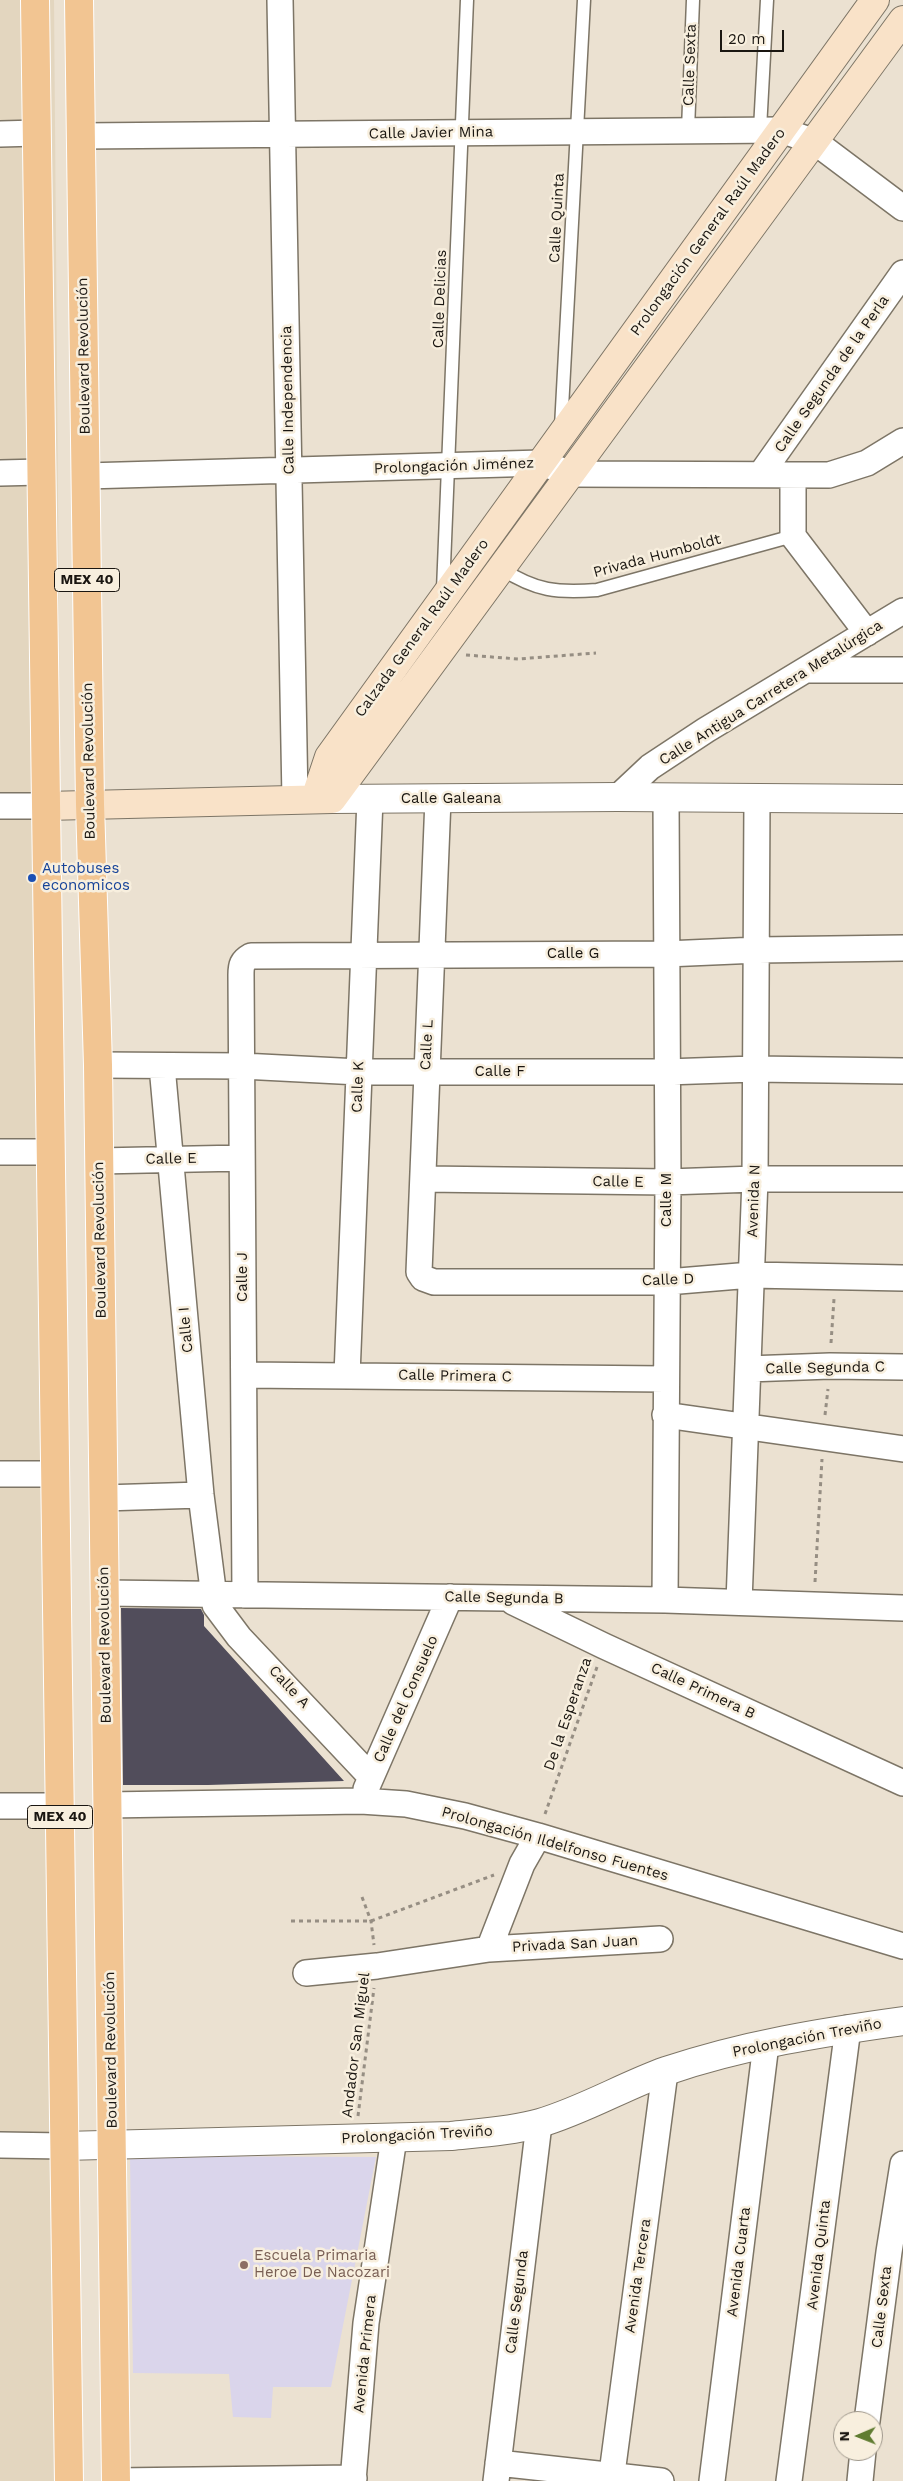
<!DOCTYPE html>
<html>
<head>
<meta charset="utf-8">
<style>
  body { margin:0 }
  #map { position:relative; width:903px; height:2481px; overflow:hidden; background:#ebe1d1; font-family:"Work Sans",sans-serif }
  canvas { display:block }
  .north { position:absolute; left:833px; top:2411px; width:50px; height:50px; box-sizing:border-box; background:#f8efde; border:1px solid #9f988c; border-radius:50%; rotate:269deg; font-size:14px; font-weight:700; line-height:20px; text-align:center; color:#1a1611 }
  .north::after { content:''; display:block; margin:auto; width:18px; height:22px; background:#607c31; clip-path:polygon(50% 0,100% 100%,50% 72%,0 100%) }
  .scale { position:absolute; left:720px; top:30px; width:64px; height:22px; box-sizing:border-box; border:2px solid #1a1611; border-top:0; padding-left:6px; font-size:15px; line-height:18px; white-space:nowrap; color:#1a1611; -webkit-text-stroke:4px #f8efde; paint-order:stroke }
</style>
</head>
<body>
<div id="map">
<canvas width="903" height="2481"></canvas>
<div class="north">N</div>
<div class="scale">20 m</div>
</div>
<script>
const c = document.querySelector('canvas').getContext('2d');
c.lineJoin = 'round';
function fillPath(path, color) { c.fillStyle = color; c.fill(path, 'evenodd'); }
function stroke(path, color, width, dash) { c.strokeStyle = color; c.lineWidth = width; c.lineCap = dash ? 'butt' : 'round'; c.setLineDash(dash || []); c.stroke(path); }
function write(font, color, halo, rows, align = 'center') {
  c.font = font + ' "Work Sans",sans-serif'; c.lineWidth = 5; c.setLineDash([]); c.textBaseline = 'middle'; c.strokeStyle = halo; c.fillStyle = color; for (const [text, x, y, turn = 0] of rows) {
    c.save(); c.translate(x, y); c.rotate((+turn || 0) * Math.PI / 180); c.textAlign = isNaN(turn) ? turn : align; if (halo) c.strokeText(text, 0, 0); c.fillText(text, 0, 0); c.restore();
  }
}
fillPath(new Path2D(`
  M 0,0 L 54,0 L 74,2481 L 0,2481 Z`), '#e3d6bf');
fillPath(new Path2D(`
  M 130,2156 L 376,2157 L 331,2387 L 273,2387 L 271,2418 L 233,2417 L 229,2374 L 133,2373 Z`), '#dad5eb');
fillPath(new Path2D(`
  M 121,1608 L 201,1609 L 204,1615 L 204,1626 L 344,1781 L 208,1785 L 123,1785 Z`), '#514d5b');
const service = new Path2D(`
  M 760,129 L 767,0
  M 688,130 L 693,0
  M 561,427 L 584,0
  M 502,569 C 536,591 557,593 597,590 L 793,536
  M 443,590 L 467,0`);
const minor = new Path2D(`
  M 280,0 L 295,799
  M 0,134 L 37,133
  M 81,136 L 781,130 L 815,142 L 903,208
  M 0,473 L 41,472
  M 761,474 L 903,273
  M 793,475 L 793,536 L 867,633
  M 86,476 L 541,463 L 572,474 L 829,475 L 867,463 L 903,441
  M 809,670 L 903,670
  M 618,797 L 650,767 L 706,730 L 903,611
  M 438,799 L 419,1272 L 423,1278 L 434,1282 L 667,1282 L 751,1275 L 903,1278
  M 0,806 L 46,806
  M 98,1065 L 242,1066 L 359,1072 L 666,1072 L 754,1069 L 903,1071
  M 162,1066 L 201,1495 L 215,1605 L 239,1637 L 371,1777
  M 0,1152 L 50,1152
  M 99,1161 L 242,1158
  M 424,1179 L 668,1182 L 755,1179 L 903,1179
  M 748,1369 L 830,1366 L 903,1367
  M 244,1375 L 665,1379
  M 347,1375 L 370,799
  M 665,1415 L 903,1449
  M 0,1474 L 55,1474
  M 103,1498 L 201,1495
  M 105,1593 L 665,1600 L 903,1608
  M 245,1595 L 241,975 C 241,965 242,961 251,956 L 666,954 L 758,950 L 903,948
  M 665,1600 L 668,1182 L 666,799
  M 513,1602 L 604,1646 L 903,1783
  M 739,1602 L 755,1179 L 757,799
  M 366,1789 L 450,1597
  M 107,1805 L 361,1801 L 406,1804 L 465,1816 L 538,1836 L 903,1946
  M 0,1806 L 59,1806
  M 489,1949 L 522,1864 L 538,1836
  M 306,1973 L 377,1966 L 489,1949 L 660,1939
  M 0,2145 L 64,2146
  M 867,2421 L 889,2252 L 903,2164
  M 498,2463 L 661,2481
  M 116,2481 L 354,2478
  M 353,2481 L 366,2323 L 394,2138
  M 496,2481 L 539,2124
  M 611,2481 L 665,2072
  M 712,2481 L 766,2044
  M 789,2481 L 848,2028
  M 860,2481 L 863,2451`);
const tertiary = new Path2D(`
  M 332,799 L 618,797 L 903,799
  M 64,2146 L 451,2136 C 480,2133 512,2131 540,2123 C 584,2110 624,2086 666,2071 C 743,2045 823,2032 903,2021`);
const secondary = new Path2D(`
  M 315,799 L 329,757 L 875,0
  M 46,806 L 332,799 L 903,20`);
const primary = new Path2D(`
  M 35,0 L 69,2481
  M 79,0 L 90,804 L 98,1065 L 116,2481`);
stroke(service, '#7d7566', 15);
stroke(minor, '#7d7566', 28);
stroke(tertiary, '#7d7566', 30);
stroke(secondary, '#7d7566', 30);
stroke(primary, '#fff', 30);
stroke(new Path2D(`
  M 466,655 L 518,659 L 596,653
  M 831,1343 L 834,1299
  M 825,1415 L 828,1389
  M 815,1582 L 822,1459
  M 545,1814 L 597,1667
  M 362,1897 L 371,1921 L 374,1945
  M 291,1921 L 371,1921 L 494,1875
  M 358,2116 L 374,1988`), '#968e83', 3, [4, 4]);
stroke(service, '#fff', 12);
stroke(minor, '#fff', 25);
stroke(tertiary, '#fff', 28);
stroke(secondary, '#f9e2c8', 28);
stroke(primary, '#f2c592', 28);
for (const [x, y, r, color] of [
  [32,878,5,"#1a4fb4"],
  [244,2265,5,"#8d6e63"]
]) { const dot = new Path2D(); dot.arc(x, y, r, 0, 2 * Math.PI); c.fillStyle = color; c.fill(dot); stroke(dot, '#f8efde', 2); }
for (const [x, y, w] of [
  [87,580,65],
  [60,1817,65]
]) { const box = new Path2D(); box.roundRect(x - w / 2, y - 11.5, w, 23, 4); c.fillStyle = '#f8efde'; c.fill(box); stroke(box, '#1a1611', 1); }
write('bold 14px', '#1a1611', null, [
  ["MEX 40",87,580],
  ["MEX 40",60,1817]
]);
write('15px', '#1a1611', '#f8efde', [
  ["Calle Sexta",690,65,-88],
  ["Calle Javier Mina",431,133,-1],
  ["Calle Quinta",557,218,-87],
  ["Prolongación General Raúl Madero",708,232,-54],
  ["Calle Delicias",440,299,-88],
  ["Boulevard Revolución",84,356,-91],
  ["Calle Segunda de la Perla",832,374,-55],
  ["Calle Independencia",288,400,-91],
  ["Prolongación Jiménez",454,466,-2],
  ["Privada Humboldt",657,556,-15],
  ["Calzada General Raúl Madero",422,628,-54],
  ["Calle Antigua Carretera Metalúrgica",771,693,-32],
  ["Boulevard Revolución",89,761,-91],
  ["Calle Galeana",451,799],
  ["Calle G",573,954],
  ["Calle L",427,1045,-87],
  ["Calle F",500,1072],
  ["Calle K",358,1087,-88],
  ["Calle E",171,1159,-1],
  ["Calle E",618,1182,1],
  ["Calle M",667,1200,-90],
  ["Avenida N",754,1201,-88],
  ["Boulevard Revolución",100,1240,-91],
  ["Calle J",243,1277,-90],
  ["Calle D",668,1280,-2],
  ["Calle I",186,1330,-95],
  ["Calle Segunda C",825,1368,-1],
  ["Calle Primera C",455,1376,1],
  ["Calle Segunda B",504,1598,1],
  ["Boulevard Revolución",105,1645,-91],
  ["Calle A",289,1687,47],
  ["Calle Primera B",703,1691,25],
  ["Calle del Consuelo",406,1699,-66],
  ["De la Esperanza",568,1714,-71],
  ["Prolongación Ildelfonso Fuentes",555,1844,16],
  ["Privada San Juan",575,1944,-3],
  ["Prolongación Treviño",807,2038,-11],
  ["Andador San Miguel",356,2045,-83],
  ["Boulevard Revolución",111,2050,-91],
  ["Prolongación Treviño",417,2135,-3],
  ["Avenida Quinta",819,2255,-83],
  ["Avenida Cuarta",739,2262,-83],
  ["Avenida Tercera",638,2276,-82],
  ["Calle Segunda",517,2302,-83],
  ["Calle Sexta",882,2307,-83],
  ["Avenida Primera",365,2354,-84]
]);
write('15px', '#164399', '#f8efde', [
  ["Autobuses",42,869],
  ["economicos",42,886]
], 'left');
write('15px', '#785e54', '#f8efde', [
  ["Escuela Primaria",254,2256],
  ["Heroe De Nacozari",254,2273]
], 'left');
</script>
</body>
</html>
